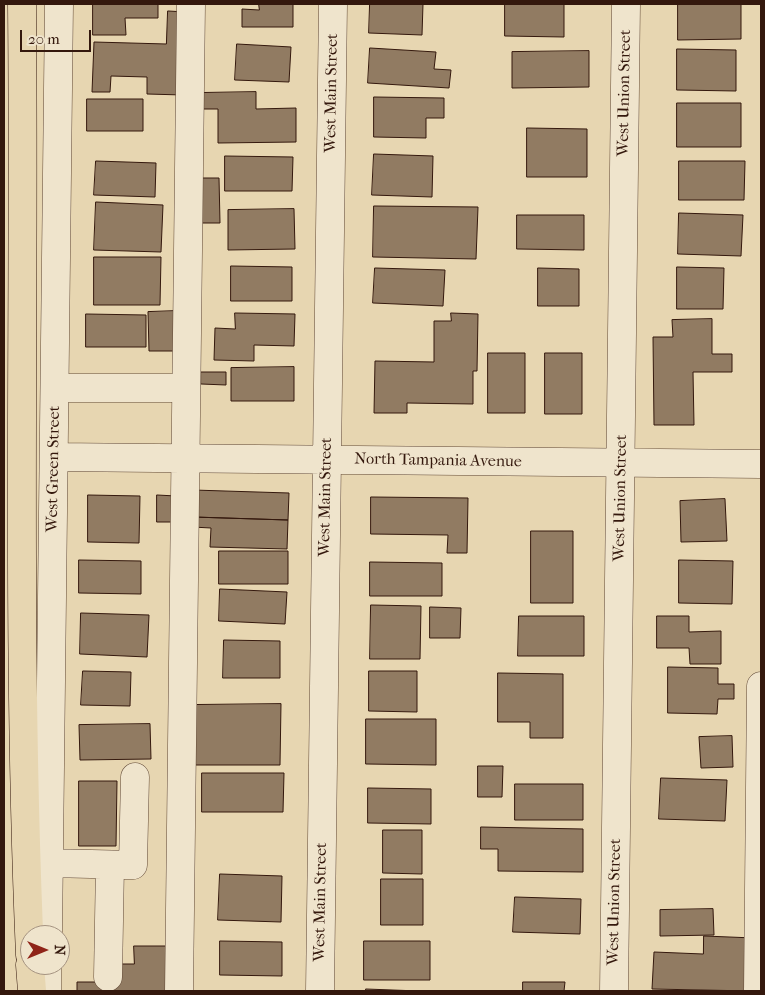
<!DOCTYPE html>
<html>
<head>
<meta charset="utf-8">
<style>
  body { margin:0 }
  #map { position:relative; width:765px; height:995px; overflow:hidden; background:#e7d6b1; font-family:"IM FELL French Canon",serif }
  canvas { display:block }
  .frame { position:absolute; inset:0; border:5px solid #34180d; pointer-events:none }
  .north { position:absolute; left:20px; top:925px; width:50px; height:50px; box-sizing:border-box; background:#efe4cc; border:1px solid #a49280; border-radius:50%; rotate:90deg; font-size:14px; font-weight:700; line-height:20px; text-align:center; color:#34180d }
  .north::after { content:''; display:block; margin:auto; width:18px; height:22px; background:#8f2418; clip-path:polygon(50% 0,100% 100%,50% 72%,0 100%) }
  .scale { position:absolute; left:20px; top:30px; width:71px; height:22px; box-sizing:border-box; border:2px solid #34180d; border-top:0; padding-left:6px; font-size:15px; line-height:18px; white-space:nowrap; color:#34180d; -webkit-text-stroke:4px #efe4cc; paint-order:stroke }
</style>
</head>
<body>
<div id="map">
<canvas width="765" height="995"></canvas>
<div class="frame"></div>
<div class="north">N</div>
<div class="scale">20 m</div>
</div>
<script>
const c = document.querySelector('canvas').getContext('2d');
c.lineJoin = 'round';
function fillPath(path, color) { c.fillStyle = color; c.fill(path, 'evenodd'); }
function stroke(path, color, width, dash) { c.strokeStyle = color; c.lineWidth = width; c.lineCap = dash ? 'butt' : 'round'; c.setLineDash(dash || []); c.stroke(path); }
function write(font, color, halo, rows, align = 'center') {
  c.font = font + ' "IM FELL French Canon",serif'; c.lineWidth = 4; c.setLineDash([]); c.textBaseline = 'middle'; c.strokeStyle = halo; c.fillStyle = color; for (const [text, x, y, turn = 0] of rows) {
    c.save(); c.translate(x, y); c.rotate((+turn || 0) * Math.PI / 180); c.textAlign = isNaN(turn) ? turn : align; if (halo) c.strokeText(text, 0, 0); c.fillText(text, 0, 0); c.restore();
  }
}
const building = new Path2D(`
  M 93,4 L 158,4 L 158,18 L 125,18 L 126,35 L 93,35 Z
  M 259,4 L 293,4 L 293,27 L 242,27 L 242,9 L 259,10 Z
  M 370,4 L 423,4 L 422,35 L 369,33 Z
  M 505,4 L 564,4 L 564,37 L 505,36 Z
  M 678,4 L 741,4 L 741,39 L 678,40 Z
  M 168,11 L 186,12 L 183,95 L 147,94 L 147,77 L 111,76 L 110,92 L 92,92 L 94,42 L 166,44 Z
  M 237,44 L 291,47 L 289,82 L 235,80 Z
  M 370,48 L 436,52 L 434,69 L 451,70 L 449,88 L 368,83 Z
  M 677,49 L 736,50 L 736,91 L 677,90 Z
  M 589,51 L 589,87 L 512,88 L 512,52 Z
  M 256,92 L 256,109 L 296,108 L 296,142 L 218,143 L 218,109 L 198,109 L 198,93 Z
  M 374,97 L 444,98 L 444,118 L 426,118 L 426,138 L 374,137 Z
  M 87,99 L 143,99 L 143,131 L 87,131 Z
  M 677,103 L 741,103 L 741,147 L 677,147 Z
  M 527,128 L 587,129 L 587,177 L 527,177 Z
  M 374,154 L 433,156 L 432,197 L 372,195 Z
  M 225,156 L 293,157 L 292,191 L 225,191 Z
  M 96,161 L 156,163 L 155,197 L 94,195 Z
  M 679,161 L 745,161 L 744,200 L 679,200 Z
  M 195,178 L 219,178 L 220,223 L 195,223 Z
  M 96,202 L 163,205 L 161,252 L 94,250 Z
  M 374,206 L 478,207 L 476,259 L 373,257 Z
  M 294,209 L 295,249 L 228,250 L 228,210 Z
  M 679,213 L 743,215 L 741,256 L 678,254 Z
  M 517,215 L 584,215 L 584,250 L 517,249 Z
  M 94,257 L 161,257 L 160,305 L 94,305 Z
  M 231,266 L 292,267 L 292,301 L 231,301 Z
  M 677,267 L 724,268 L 723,309 L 677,309 Z
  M 375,268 L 445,270 L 443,306 L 373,303 Z
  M 538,268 L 579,269 L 579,306 L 538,306 Z
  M 176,311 L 176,351 L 149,351 L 148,312 Z
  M 235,313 L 295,314 L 294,346 L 254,345 L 254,361 L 214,360 L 215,328 L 235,329 Z
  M 451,313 L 478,314 L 477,371 L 473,371 L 473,404 L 407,403 L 407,413 L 374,413 L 375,361 L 434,362 L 434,321 L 451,321 Z
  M 86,314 L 146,315 L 146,347 L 86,347 Z
  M 712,319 L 712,354 L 732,354 L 732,372 L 693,372 L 694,425 L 654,425 L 653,337 L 673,337 L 672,320 Z
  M 488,353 L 525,353 L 525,413 L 488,413 Z
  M 545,353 L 582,353 L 582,414 L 545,414 Z
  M 294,367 L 294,401 L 231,401 L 231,368 Z
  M 201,372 L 226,372 L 226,385 L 201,384 Z
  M 193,490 L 289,493 L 288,520 L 193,517 Z
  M 88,495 L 140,496 L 139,543 L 88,542 Z
  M 157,495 L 176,496 L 175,522 L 157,522 Z
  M 371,497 L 468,498 L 467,553 L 447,553 L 448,535 L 371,534 Z
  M 725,499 L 727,541 L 681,542 L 680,501 Z
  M 193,517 L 288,520 L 287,549 L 210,547 L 211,528 L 192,527 Z
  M 531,531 L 573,531 L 573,603 L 531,603 Z
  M 219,551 L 288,551 L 288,584 L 219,584 Z
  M 79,560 L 141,561 L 141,594 L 79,593 Z
  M 679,560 L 733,561 L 732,604 L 679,603 Z
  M 370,562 L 442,563 L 442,596 L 370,596 Z
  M 220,589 L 287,592 L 285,624 L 219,621 Z
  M 371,605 L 421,606 L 420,659 L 370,659 Z
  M 430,607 L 461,608 L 460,638 L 430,638 Z
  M 81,613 L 149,615 L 147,657 L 80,654 Z
  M 519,616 L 584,616 L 584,656 L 518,656 Z
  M 657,616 L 689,616 L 689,632 L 721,631 L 721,664 L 690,664 L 689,648 L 657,648 Z
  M 224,640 L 280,641 L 280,678 L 223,678 Z
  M 668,667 L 718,668 L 718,684 L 734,684 L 734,699 L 718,699 L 717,714 L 668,713 Z
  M 83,671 L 131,672 L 130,706 L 81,705 Z
  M 369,671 L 417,671 L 417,712 L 369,711 Z
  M 498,673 L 563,674 L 563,738 L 530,738 L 530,722 L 498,722 Z
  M 281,704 L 280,765 L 189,765 L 189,705 Z
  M 366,719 L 436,719 L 436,765 L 366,764 Z
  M 150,724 L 151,759 L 80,760 L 79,725 Z
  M 732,736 L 733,767 L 701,768 L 699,737 Z
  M 478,766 L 503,766 L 502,797 L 478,797 Z
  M 202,773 L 284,773 L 283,812 L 202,812 Z
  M 661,778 L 727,780 L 725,821 L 659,819 Z
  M 79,781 L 117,781 L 116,846 L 79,846 Z
  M 515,784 L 583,784 L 583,820 L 515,820 Z
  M 368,788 L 431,789 L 431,824 L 368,823 Z
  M 481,827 L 583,829 L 583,872 L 498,871 L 498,849 L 481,849 Z
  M 383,830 L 422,830 L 422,874 L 383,873 Z
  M 220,874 L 282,876 L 281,922 L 218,920 Z
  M 381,879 L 423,879 L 423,925 L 381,925 Z
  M 515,897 L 581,899 L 580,934 L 513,932 Z
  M 713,909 L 714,935 L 660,936 L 660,910 Z
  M 704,936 L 754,938 L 752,991 L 652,989 L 654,952 L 703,954 Z
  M 220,941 L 282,942 L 282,976 L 220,975 Z
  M 364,941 L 430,941 L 430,980 L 364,980 Z
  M 134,946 L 172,946 L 172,991 L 77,991 L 77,982 L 115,982 L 115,964 L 134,964 Z
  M 523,982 L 565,982 L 564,991 L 523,991 Z
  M 366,989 L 419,991 L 366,991 Z`);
fillPath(building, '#917b62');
stroke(building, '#34180d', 1);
const minor = new Path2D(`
  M 55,388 L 181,388
  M 55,457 L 761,464
  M 49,863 L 133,865 L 135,777
  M 48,935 L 59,4
  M 108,977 L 110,865
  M 47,991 L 47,965
  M 179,991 L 191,4
  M 320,991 L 333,4
  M 614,991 L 626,4
  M 758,991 L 761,686`);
const highway = new Path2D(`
  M 22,4 C 25,321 16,638 30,955
  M 30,965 L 32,991`);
stroke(minor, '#614836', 29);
stroke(highway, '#34180d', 29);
stroke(minor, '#efe4cc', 28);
stroke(highway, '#e7d6b1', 28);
write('16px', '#34180d', '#efe4cc', [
  ["West Main Street",332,93,-89],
  ["West Union Street",625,93,-89],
  ["North Tampania Avenue",438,461,1],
  ["West Green Street",54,469,-89],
  ["West Main Street",326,497,-89],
  ["West Union Street",621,498,-89],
  ["West Main Street",321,902,-89],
  ["West Union Street",615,902,-89]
]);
</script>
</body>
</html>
